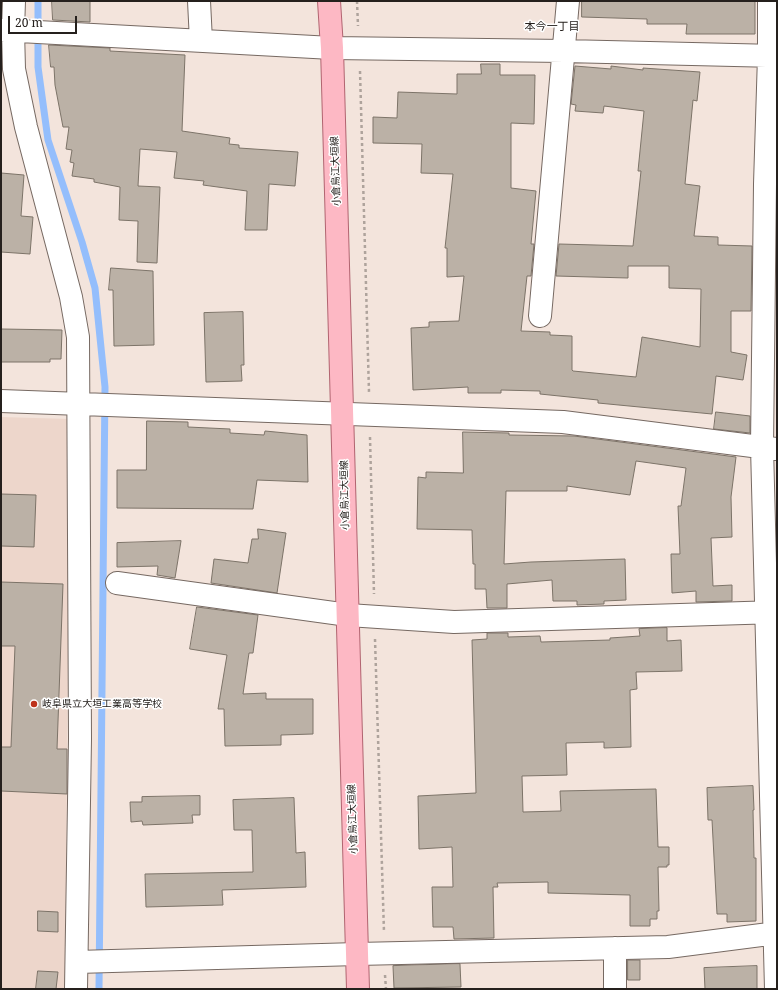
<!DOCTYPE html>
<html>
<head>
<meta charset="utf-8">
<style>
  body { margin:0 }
  #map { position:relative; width:778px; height:990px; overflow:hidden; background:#f3e4dc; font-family:"Noto Serif",serif }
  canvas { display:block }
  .frame { position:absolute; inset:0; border:2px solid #25201d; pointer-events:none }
  .scale { position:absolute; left:8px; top:16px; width:69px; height:18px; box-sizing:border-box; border:2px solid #25201d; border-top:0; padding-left:5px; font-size:12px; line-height:14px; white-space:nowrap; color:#25201d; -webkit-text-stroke:3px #fff; paint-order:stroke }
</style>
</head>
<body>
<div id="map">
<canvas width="778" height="990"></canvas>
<div class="frame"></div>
<div class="scale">20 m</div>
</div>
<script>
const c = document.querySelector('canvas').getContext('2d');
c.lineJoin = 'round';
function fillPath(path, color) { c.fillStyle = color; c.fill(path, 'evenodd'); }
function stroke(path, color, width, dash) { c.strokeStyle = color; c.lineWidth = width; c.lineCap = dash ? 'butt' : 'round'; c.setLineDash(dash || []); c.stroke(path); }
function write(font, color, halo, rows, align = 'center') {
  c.font = font + ' "Noto Serif","Noto Sans JP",serif'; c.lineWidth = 3; c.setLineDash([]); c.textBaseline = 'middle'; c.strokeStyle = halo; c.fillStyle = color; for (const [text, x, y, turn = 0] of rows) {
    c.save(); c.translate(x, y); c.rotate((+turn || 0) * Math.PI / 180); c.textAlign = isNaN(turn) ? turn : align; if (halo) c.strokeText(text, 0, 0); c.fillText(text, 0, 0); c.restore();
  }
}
fillPath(new Path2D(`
  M 1,417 L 70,419 L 65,989 L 1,989 Z`), '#edd6cb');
stroke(new Path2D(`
  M 38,1 L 38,67 L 48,140 L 82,242 L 95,288 L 105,387 L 99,989`), '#94befc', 7);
const building = new Path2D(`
  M 52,1 L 90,1 L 90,22 L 53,20 Z
  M 582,1 L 755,1 L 755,34 L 686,34 L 687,24 L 647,24 L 647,19 L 582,17 Z
  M 49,45 L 110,48 L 110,51 L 185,55 L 182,131 L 230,138 L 229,144 L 239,145 L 239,148 L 298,152 L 295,186 L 269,184 L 267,230 L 245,230 L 247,191 L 203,185 L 204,181 L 174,178 L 177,152 L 140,149 L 138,186 L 160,187 L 157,263 L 137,262 L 138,221 L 119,220 L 120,187 L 94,182 L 94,179 L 72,176 L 74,163 L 70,162 L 72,150 L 66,149 L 69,127 L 63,127 L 55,85 L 54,67 L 51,67 Z
  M 481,64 L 500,64 L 500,75 L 535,75 L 534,124 L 511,123 L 511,188 L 536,191 L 531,244 L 534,244 L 531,276 L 527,276 L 521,331 L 550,332 L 550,335 L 572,336 L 572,370 L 573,371 L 636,377 L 642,337 L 700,347 L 701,289 L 669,288 L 669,266 L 628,266 L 628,278 L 556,276 L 559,244 L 633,246 L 641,171 L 638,171 L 644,111 L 604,106 L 603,113 L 575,111 L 576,105 L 571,104 L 575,66 L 611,69 L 611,66 L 643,70 L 643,68 L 700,72 L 697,101 L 693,100 L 685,184 L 700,186 L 694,236 L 718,237 L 718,245 L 752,246 L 751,311 L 731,311 L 731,352 L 747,355 L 743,380 L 716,376 L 712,414 L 598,403 L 598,400 L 540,394 L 540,391 L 501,390 L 501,393 L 468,393 L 468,387 L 413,390 L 411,328 L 429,327 L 429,322 L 459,321 L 464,276 L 447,277 L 447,248 L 445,248 L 453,174 L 421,173 L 422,144 L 373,143 L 373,117 L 397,118 L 398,92 L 457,94 L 457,74 L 481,74 Z
  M 1,173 L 24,175 L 21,216 L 33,217 L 30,254 L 1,252 Z
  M 111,268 L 153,271 L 154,345 L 114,346 L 113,290 L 109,290 Z
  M 243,312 L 244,365 L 241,365 L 242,381 L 206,382 L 204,313 Z
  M 1,329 L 62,330 L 61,359 L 50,359 L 50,362 L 1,362 Z
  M 716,412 L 750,416 L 750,433 L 714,429 Z
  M 147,421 L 188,422 L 188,427 L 230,429 L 230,433 L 264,435 L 265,431 L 307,435 L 308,482 L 257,480 L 253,509 L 117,508 L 117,470 L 146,470 Z
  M 463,432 L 509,433 L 509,435 L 574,436 L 736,457 L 731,497 L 732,537 L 711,538 L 713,586 L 732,585 L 732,601 L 696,602 L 696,591 L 672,593 L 671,554 L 680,554 L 678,506 L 681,506 L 686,468 L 636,461 L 630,495 L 567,486 L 567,491 L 506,491 L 504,564 L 531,562 L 625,559 L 626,600 L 604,601 L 604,604 L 577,605 L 577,601 L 553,601 L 552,580 L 507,584 L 507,608 L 487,608 L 486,589 L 475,589 L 475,564 L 473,564 L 472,530 L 417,529 L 418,477 L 426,478 L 426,472 L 463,473 Z
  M 1,494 L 36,495 L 34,547 L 1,546 Z
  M 258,529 L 286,533 L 277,593 L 211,583 L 214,559 L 248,563 L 252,539 L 258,539 Z
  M 181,541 L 175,578 L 157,575 L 158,566 L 117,567 L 117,543 Z
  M 1,582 L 63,584 L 57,749 L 67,749 L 67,794 L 1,791 L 1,747 L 11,747 L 15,646 L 1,646 Z
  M 197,607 L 258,615 L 253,653 L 249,653 L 243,694 L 266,693 L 266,699 L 313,699 L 313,734 L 281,735 L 281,745 L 225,746 L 224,709 L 218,709 L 227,655 L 190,649 Z
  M 667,628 L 667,641 L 681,640 L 682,671 L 636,672 L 637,689 L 630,690 L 631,747 L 604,748 L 604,742 L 566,743 L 567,775 L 522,776 L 523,812 L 561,811 L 560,791 L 656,789 L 658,847 L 669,847 L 669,865 L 667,865 L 667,867 L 658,867 L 659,911 L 657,911 L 657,919 L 650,919 L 650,926 L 630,926 L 630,895 L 548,893 L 548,882 L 497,883 L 498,887 L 493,887 L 494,938 L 454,939 L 453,927 L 433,927 L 432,887 L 453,887 L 452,847 L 419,849 L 418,796 L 476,793 L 472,640 L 487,639 L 487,633 L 508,633 L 508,637 L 540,636 L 541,642 L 610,640 L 610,638 L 640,636 L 639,629 Z
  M 753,786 L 754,810 L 753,810 L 754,858 L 756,858 L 756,921 L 727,922 L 727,914 L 717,914 L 712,820 L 708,820 L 707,788 Z
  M 200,796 L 200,815 L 192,815 L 193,823 L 143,825 L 142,821 L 131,822 L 130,802 L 142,802 L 142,797 Z
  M 294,798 L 296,853 L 305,852 L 306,887 L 222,890 L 223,905 L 146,907 L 145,874 L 253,872 L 252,830 L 234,830 L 233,800 Z
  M 38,911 L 58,912 L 58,932 L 38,931 Z
  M 628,960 L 640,960 L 640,980 L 628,980 Z
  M 460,964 L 461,987 L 394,988 L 393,966 Z
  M 757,966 L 757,989 L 705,989 L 704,968 Z
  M 38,971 L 58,972 L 56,989 L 36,989 Z`);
fillPath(building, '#bbb1a6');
stroke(building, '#7c7368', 1);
const minor = new Path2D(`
  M 14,1 L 13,30 L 14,69 L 26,127 L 71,297 L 78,337 L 80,739 L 76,989
  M 199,1 L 201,41
  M 769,1 L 769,56 L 765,184 L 762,447 L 776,989
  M 1,30 L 332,48 L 564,51 L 777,56
  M 540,316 L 568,1
  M 1,401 L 563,422 L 776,449
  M 117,583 L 348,615 L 454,622 L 777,612
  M 615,948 L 615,989
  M 77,962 L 357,954 L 668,947 L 777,933`);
const major = new Path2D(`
  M 329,1 L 332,48 L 358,989`);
stroke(minor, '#766962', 24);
stroke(major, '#b16470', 24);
stroke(new Path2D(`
  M 357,1 L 358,26
  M 360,71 L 369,392
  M 370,437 L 374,594
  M 375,639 L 384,932
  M 385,975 L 386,989`), '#aea39c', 2.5, [3, 3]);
stroke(minor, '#fff', 22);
stroke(major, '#fdb8c4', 22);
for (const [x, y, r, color] of [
  [34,704,4,"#be321b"]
]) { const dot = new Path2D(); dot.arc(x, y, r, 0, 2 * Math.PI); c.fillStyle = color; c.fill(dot); stroke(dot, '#fff', 1.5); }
write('10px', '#25201d', '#fff', [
  ["小倉烏江大垣線",336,171,-92],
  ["小倉烏江大垣線",345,495,-91],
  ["小倉烏江大垣線",353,819,-92]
]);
write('10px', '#25201d', '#fff', [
  ["岐阜県立大垣工業高等学校",42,704]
], 'left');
write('11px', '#25201d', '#fff', [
  ["本今一丁目",552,27]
]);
</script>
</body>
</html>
